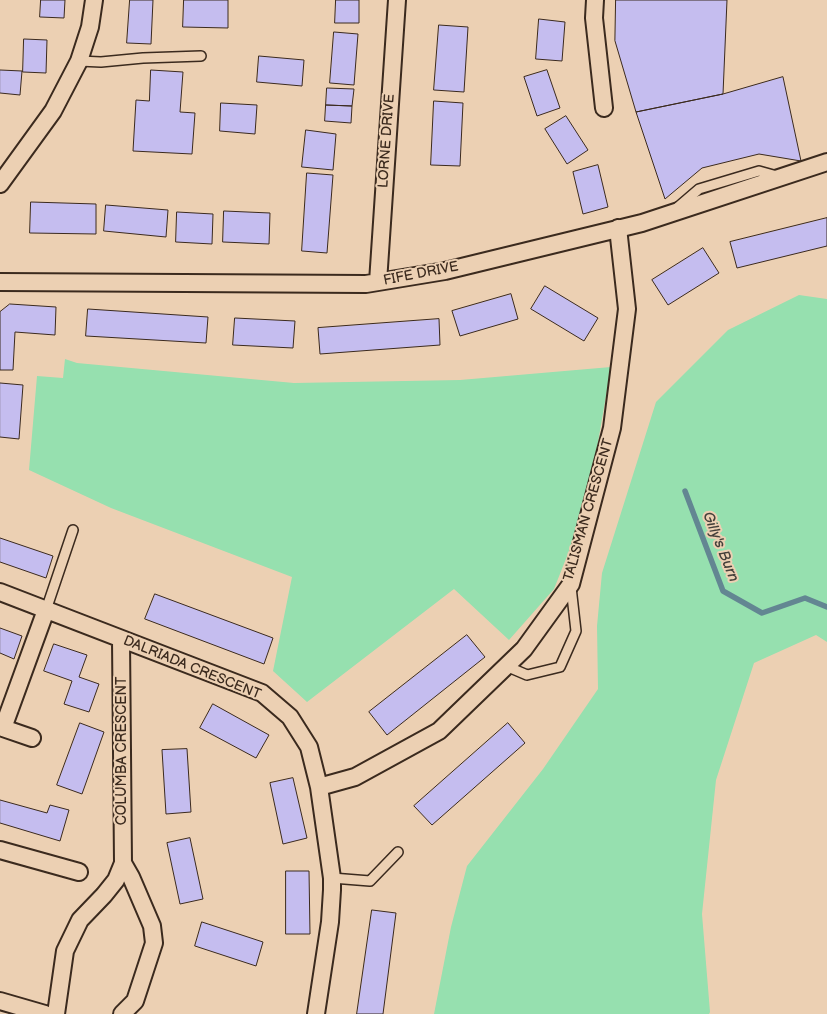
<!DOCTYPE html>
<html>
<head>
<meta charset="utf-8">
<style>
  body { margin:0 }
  canvas { display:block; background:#ecd0b3 }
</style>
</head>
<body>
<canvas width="827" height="1014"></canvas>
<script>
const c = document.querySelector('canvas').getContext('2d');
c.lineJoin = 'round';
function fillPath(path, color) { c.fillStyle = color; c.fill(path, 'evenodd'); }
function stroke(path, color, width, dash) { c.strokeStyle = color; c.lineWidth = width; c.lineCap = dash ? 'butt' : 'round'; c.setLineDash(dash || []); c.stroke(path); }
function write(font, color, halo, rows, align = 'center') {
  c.font = font + ' "Balsamiq Sans",sans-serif'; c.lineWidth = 4; c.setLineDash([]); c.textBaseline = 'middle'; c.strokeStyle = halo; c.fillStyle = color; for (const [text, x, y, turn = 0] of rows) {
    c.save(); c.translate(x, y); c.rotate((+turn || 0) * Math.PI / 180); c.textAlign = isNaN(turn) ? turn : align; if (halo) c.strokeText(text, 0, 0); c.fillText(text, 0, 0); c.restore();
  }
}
fillPath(new Path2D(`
  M 799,295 L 827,299 L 827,642 L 816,635 L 754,663 L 716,780 L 702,914 L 710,1012 L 709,1014 L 434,1014 L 451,927 L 467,866 L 543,769 L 598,689 L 597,626 L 602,573 L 656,402 L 728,330 Z
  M 65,359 L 77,363 L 294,383 L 460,380 L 611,367 L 597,448 L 575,536 L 554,589 L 509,640 L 454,589 L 307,702 L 273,671 L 292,577 L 111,508 L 29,470 L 37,376 L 63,378 Z`), '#96e0af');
stroke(new Path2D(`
  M 685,491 L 723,591 L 762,613 L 805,598 L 827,607`), '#638692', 5.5);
const building = new Path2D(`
  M 41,0 L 65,0 L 64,18 L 40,17 Z
  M 130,0 L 153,0 L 151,44 L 127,43 Z
  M 184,0 L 228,0 L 228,28 L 183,27 Z
  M 336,0 L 359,0 L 359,23 L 335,23 Z
  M 616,0 L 727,0 L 723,94 L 636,112 L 615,41 Z
  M 539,19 L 565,22 L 562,61 L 536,59 Z
  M 439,25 L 468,27 L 464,92 L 434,90 Z
  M 334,32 L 358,34 L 354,85 L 330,83 Z
  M 24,39 L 47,40 L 46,73 L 23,72 Z
  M 259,56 L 304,60 L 302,86 L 257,82 Z
  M 0,70 L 22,71 L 20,95 L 0,93 Z
  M 151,70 L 183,72 L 180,112 L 195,113 L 192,154 L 133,151 L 136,100 L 149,101 Z
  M 547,70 L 560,108 L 537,116 L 524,77 Z
  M 783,77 L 801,161 L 759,154 L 702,168 L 665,199 L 636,112 L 723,94 Z
  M 327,88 L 354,89 L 352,106 L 326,105 Z
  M 434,101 L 463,103 L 460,166 L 431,165 Z
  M 221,103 L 257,105 L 255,134 L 220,131 Z
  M 326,105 L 352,106 L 351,123 L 325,121 Z
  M 566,116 L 588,150 L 567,164 L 545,129 Z
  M 306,130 L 336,134 L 333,170 L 302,167 Z
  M 598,165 L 608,207 L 583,214 L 573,172 Z
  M 307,173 L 333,175 L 327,253 L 302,251 Z
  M 31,202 L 96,204 L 96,234 L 30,233 Z
  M 106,205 L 168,210 L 166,237 L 104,231 Z
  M 224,211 L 270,213 L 269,244 L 223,242 Z
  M 177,212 L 213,214 L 212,244 L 176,242 Z
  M 827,218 L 827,246 L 737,268 L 730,242 Z
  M 703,248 L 719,273 L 668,305 L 652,280 Z
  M 545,286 L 598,318 L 584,341 L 531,309 Z
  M 511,294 L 518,319 L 460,336 L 452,311 Z
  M 10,304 L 56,307 L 55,335 L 15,332 L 13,370 L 0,370 L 0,312 Z
  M 88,309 L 208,317 L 206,343 L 86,336 Z
  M 235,318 L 295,321 L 293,348 L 233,345 Z
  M 439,319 L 440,345 L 320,354 L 318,328 Z
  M 0,383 L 23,385 L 19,439 L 0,437 Z
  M 0,538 L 53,556 L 46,578 L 0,562 Z
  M 155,594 L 273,638 L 264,664 L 145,619 Z
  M 0,628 L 22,636 L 14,659 L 0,653 Z
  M 467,635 L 485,657 L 387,735 L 369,712 Z
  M 54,644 L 87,655 L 79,677 L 99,684 L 89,712 L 64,704 L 72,681 L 44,671 Z
  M 213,704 L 269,735 L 256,758 L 200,728 Z
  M 80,723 L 104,732 L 82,794 L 57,785 Z
  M 508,723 L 525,743 L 432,825 L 414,806 Z
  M 187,749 L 191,812 L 166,814 L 162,750 Z
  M 293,778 L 307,838 L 283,844 L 270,783 Z
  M 0,800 L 47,813 L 50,805 L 69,810 L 60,841 L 0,823 Z
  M 190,838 L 203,899 L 180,904 L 167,843 Z
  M 286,871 L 309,871 L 310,934 L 286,934 Z
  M 372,910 L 396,913 L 383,1014 L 357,1014 Z
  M 202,922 L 263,942 L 256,966 L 195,946 Z`);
fillPath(building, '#c5bdef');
stroke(building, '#3b2a1e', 1);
const lane = new Path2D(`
  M 79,61 L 101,62 L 143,58 L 201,56
  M 678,207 L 699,189 L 759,171 L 777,176
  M 46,610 L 73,530
  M 506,666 L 527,675 L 560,667 L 576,631 L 571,587
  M 332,878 L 370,881 L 398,852`);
const street = new Path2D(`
  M 595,0 L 594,18 L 604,108
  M 0,184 L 53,111 L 79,61 L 90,27 L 94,0
  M 0,282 L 366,284 L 445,271 L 642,223 L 827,162
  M 378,282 L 397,0
  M 0,592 L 262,693 L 290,717 L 309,747 L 319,787 L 332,878 L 332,890 L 330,922 L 316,1014
  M 121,640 L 123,863 L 131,877 L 152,926 L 154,943 L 135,1001 L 122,1014
  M 0,727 L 32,738
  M 3,728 L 46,610
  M 319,787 L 355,777 L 439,731 L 524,649 L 571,584 L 612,428 L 627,309 L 618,228
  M 0,850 L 79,872
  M 0,1001 L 45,1014
  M 56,1014 L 65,951 L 80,920 L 104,895 L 116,880 L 123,863`);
stroke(lane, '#3b2a1e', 12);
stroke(street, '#3b2a1e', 20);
stroke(lane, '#ecd0b3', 9);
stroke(street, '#ecd0b3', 16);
write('14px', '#3b2a1e', '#ecd0b3', [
  ["LORNE DRIVE",387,141,-86],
  ["FIFE DRIVE",421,274,-11],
  ["TALISMAN CRESCENT",589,510,-74],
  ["DALRIADA CRESCENT",192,668,22],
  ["COLUMBA CRESCENT",122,751,-90]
]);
write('italic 15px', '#45413b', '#ecd0b3', [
  ["Gilly's Burn",720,547,68]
]);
</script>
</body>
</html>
